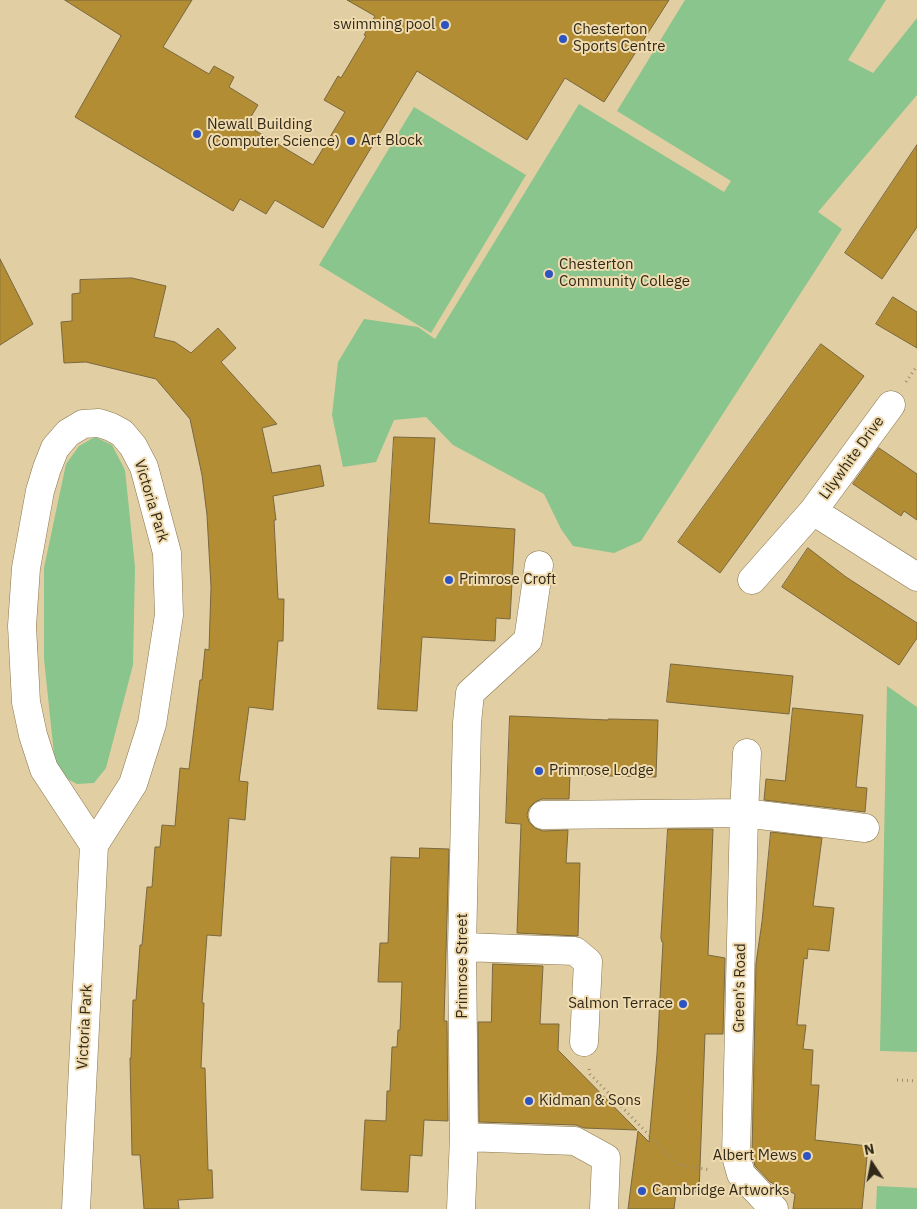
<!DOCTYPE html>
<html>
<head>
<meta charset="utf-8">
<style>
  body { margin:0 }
  #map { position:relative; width:917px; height:1209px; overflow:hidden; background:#e2cea3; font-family:"IBM Plex Sans",sans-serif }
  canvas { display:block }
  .north { position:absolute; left:847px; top:1139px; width:50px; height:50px; -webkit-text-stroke:4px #efdbaf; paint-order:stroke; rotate:349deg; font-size:14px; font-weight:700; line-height:20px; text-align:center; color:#312918 }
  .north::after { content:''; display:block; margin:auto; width:18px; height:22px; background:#312918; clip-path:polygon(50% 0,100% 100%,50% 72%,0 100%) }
</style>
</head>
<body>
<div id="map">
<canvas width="917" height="1209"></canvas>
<div class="north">N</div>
</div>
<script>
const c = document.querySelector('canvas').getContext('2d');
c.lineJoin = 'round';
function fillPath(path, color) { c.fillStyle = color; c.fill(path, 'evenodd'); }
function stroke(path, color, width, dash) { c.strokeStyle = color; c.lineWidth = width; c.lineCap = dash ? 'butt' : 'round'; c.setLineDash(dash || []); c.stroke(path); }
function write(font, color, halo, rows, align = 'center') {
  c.font = font + ' "IBM Plex Sans",sans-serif'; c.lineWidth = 4; c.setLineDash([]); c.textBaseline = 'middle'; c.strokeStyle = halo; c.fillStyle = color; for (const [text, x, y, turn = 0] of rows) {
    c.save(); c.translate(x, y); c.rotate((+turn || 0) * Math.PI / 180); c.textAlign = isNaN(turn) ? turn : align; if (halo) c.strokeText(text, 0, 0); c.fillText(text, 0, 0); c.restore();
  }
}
fillPath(new Path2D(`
  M 685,0 L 886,0 L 848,60 L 873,73 L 917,18 L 917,95 L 818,212 L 842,229 L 641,541 L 614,553 L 573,546 L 561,529 L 544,494 L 453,445 L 426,417 L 394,420 L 376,462 L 343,467 L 332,415 L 338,362 L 364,319 L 418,327 L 435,339 L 579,104 L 724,192 L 731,181 L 617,111 Z
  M 414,107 L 526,175 L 431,333 L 319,265 Z
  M 95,437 L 112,445 L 125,470 L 135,567 L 133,665 L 106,768 L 94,783 L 77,784 L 56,773 L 44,659 L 44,568 L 66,464 L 79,446 Z
  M 887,686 L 917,707 L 917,1052 L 880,1051 Z
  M 877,1186 L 917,1188 L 917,1209 L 876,1209 Z`), '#89c58c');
const building = new Path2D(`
  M 65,0 L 192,0 L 163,47 L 209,74 L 214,66 L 234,77 L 229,87 L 258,105 L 246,125 L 313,165 L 345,112 L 324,100 L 338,76 L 341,78 L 366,36 L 364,35 L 375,16 L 347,0 L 669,0 L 604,102 L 565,78 L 527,140 L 417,71 L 323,228 L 275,200 L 266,214 L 240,199 L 233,211 L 75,117 L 121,36 Z
  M 917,145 L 917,227 L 882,279 L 845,253 Z
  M 0,259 L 33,324 L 0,345 Z
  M 132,278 L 166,286 L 154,337 L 175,342 L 191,353 L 218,328 L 236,348 L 221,362 L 277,424 L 262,428 L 272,473 L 320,465 L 324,486 L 273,496 L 276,520 L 274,520 L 278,599 L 284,599 L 283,641 L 278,641 L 273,710 L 249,707 L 239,781 L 248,782 L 245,820 L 229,818 L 221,936 L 207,935 L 204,975 L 202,1003 L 204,1003 L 201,1068 L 205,1068 L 208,1170 L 212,1170 L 213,1198 L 178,1200 L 179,1209 L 144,1209 L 140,1155 L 132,1155 L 130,1058 L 131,1058 L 133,1000 L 136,1000 L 140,945 L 142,945 L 147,887 L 152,887 L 155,847 L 160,847 L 162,825 L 175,826 L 180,768 L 189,769 L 200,680 L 202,680 L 205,649 L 209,650 L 211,587 L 207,515 L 202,475 L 190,419 L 156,379 L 86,362 L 64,363 L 61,322 L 72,321 L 72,294 L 80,293 L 80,280 Z
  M 893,297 L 917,312 L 917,348 L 876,324 Z
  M 821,344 L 864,376 L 720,573 L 678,542 Z
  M 394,437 L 435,438 L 429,523 L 515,529 L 510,619 L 496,618 L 495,641 L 422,637 L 417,711 L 378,709 Z
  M 879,448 L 917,474 L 917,520 L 904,511 L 901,516 L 853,484 Z
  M 808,548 L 846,577 L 917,623 L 917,638 L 899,665 L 782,587 Z
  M 671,664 L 793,676 L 789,714 L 667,702 Z
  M 793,708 L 863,715 L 856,787 L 867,788 L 865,812 L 764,800 L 766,779 L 785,781 Z
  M 510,716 L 608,720 L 608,719 L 658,720 L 656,777 L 570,775 L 569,799 L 542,799 L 535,802 L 529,808 L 527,815 L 529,822 L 535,828 L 543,831 L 568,830 L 566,863 L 580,863 L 578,936 L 517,933 L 521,824 L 506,823 Z
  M 668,829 L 713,829 L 708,955 L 725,958 L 723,1034 L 705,1034 L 699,1193 L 677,1185 L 674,1209 L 628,1209 L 638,1131 L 649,1142 L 657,1054 L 663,942 L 662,942 L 661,938 Z
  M 771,832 L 822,838 L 813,906 L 834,908 L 829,951 L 808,949 L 807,959 L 804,958 L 797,1025 L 806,1025 L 803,1049 L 813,1050 L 811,1085 L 819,1085 L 815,1140 L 868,1146 L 862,1209 L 793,1209 L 795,1194 L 770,1182 L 755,1166 L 752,1154 L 756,963 L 762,922 Z
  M 420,848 L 449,849 L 444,1021 L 447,1021 L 448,1121 L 424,1120 L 422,1156 L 410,1155 L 408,1192 L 361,1190 L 365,1120 L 386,1121 L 387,1091 L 390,1091 L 392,1047 L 397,1047 L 398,1030 L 400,1030 L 402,982 L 378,982 L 380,943 L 388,943 L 391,857 L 419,858 Z
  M 493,964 L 543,966 L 540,1024 L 559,1024 L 558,1050 L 637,1130 L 584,1128 L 576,1125 L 479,1122 L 478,1022 L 491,1022 Z`);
fillPath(building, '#b28d33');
stroke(building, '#79673f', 1);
const minor = new Path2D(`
  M 813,511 L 917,577
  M 752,580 L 813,511 L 891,405
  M 747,753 L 744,813 L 736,1156 L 741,1174 L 774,1209
  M 543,815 L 744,813 L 865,828
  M 462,947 L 575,951 L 588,962 L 584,1042
  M 464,1137 L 575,1141 L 606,1158 L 604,1209
  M 76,1209 L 94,845 L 133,784 L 152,724 L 169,615 L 167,553 L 144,467 L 133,446 L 122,433 L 111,427 L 99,423 L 83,424 L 68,433 L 55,448 L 47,468 L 40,491 L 26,568 L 22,626 L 26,702 L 33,735 L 44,769 L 94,845
  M 461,1209 L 464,1137 L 462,947 L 467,723 L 470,693 L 528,640 L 539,565`);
stroke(minor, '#88754d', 29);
stroke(new Path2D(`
  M 906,382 L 917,366
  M 589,1069 L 590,1074 L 677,1164 L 710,1170
  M 897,1080 L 917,1081`), '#9b8c6b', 3, [1, 4]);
stroke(minor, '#fff', 28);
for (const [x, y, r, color] of [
  [445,25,5,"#2e54c3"],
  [563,39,5,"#2e54c3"],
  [197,134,5,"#2e54c3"],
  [351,141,5,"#2e54c3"],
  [549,274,5,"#2e54c3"],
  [449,580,5,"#2e54c3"],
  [539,771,5,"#2e54c3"],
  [683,1004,5,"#2e54c3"],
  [529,1101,5,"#2e54c3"],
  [807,1156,5,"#2e54c3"],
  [642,1191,5,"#2e54c3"]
]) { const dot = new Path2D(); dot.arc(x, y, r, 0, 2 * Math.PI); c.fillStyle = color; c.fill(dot); stroke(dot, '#efdbaf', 2); }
write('15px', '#312918', '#efdbaf', [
  ["swimming pool",435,25,"right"],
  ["Chesterton",573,30],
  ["Sports Centre",573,47],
  ["Newall Building",207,125],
  ["(Computer Science)",207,142],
  ["Art Block",361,141],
  ["Chesterton",559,265],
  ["Community College",559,282],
  ["Primrose Croft",459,580],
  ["Primrose Lodge",549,771],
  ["Salmon Terrace",673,1004,"right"],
  ["Kidman & Sons",539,1101],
  ["Albert Mews",797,1156,"right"],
  ["Cambridge Artworks",652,1191]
], 'left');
write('15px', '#312918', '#efdbaf', [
  ["Lilywhite Drive",852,458,-54],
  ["Victoria Park",151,501,73],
  ["Primrose Street",463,966,-90],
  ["Green's Road",740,988,-89],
  ["Victoria Park",85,1027,-87]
]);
</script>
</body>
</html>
